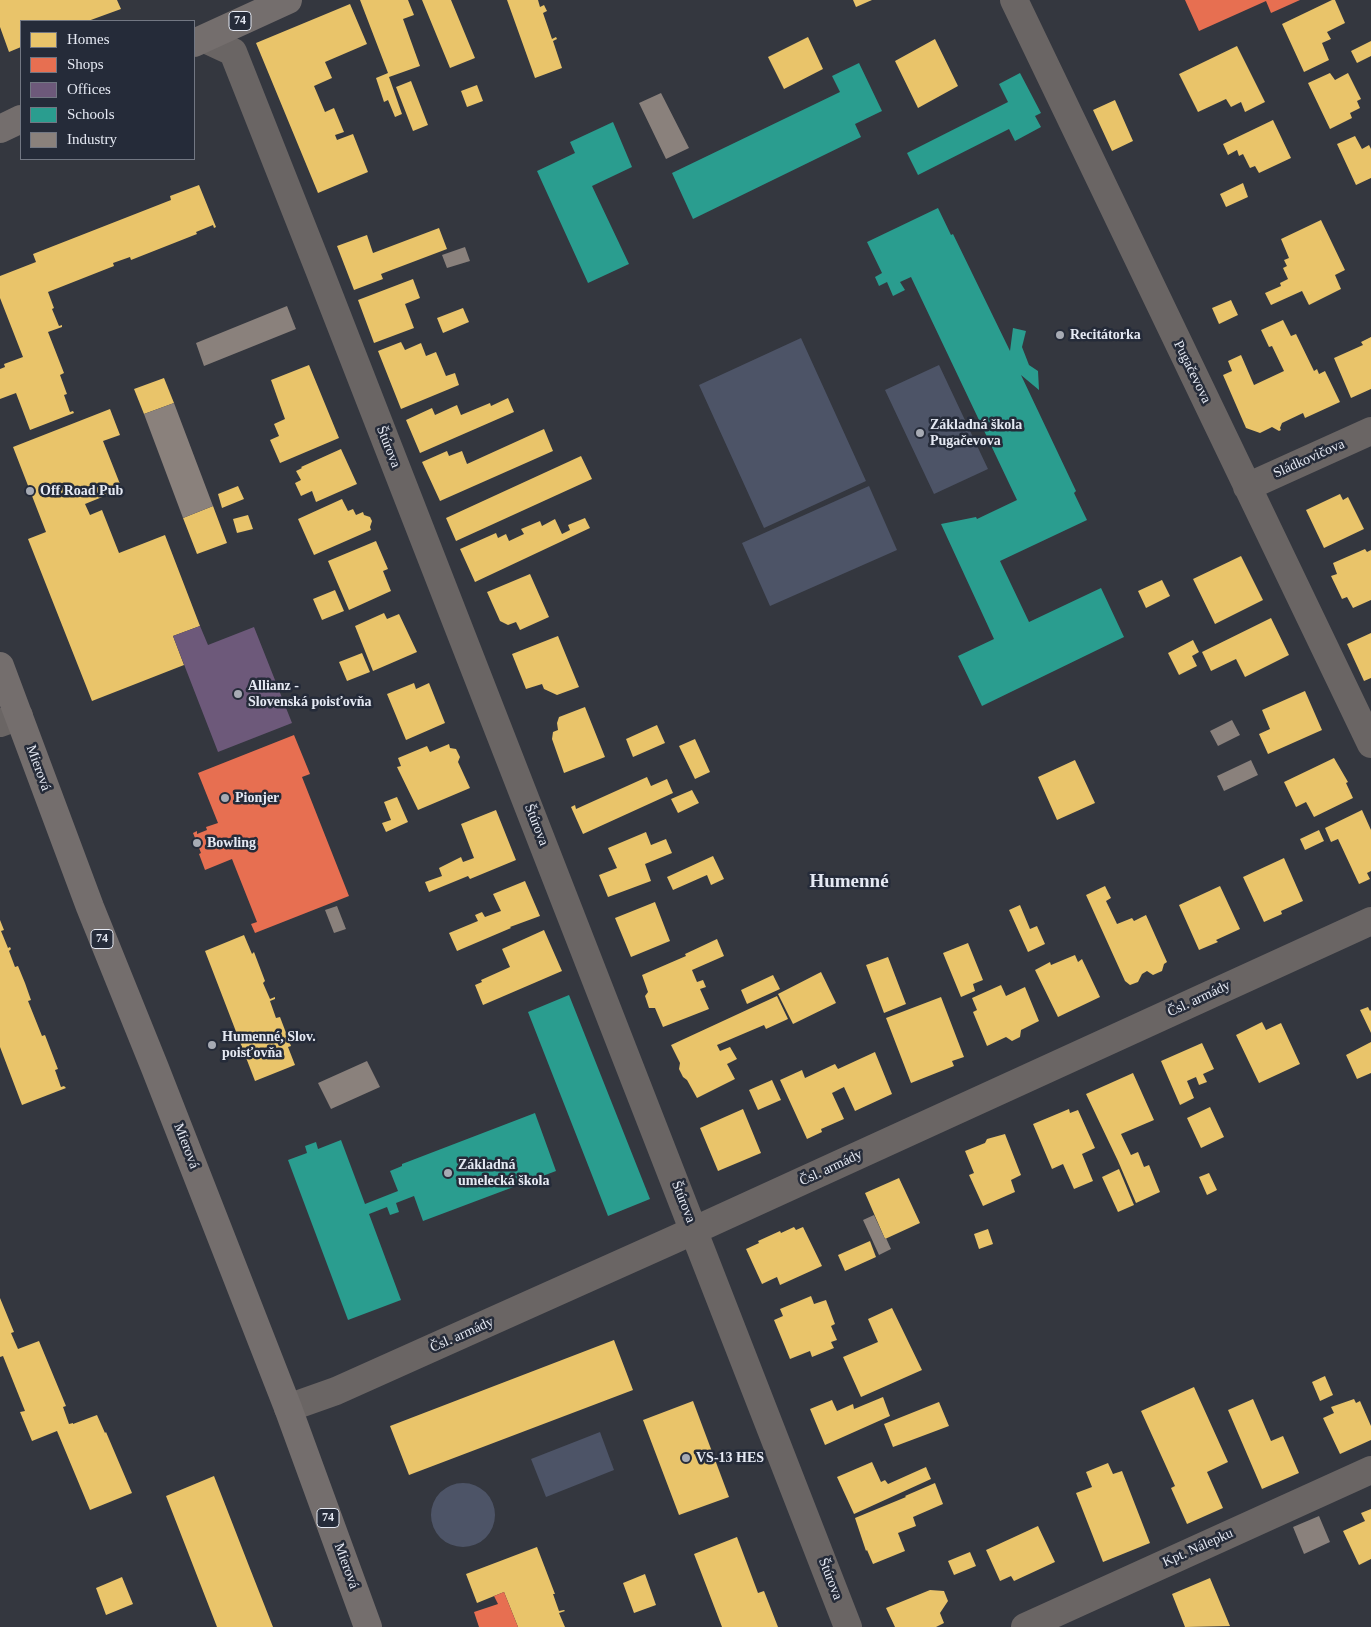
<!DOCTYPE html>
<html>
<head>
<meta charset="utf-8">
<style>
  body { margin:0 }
  #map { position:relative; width:1371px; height:1627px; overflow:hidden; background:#34373f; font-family:"Times New Roman",serif }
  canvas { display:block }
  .legend { position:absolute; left:20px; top:20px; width:175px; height:140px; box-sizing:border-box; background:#252b39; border:1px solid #727783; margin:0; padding:6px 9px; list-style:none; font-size:15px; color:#e5e9f3 }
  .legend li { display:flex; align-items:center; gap:10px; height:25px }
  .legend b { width:25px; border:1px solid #727783 }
</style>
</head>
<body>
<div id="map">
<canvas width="1371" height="1627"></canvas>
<ul class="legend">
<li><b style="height:14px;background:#e9c46a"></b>Homes</li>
<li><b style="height:14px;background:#e76f51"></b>Shops</li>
<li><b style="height:14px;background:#6d597a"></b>Offices</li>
<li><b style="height:14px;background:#2a9d8f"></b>Schools</li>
<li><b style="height:14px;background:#8a817c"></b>Industry</li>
</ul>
</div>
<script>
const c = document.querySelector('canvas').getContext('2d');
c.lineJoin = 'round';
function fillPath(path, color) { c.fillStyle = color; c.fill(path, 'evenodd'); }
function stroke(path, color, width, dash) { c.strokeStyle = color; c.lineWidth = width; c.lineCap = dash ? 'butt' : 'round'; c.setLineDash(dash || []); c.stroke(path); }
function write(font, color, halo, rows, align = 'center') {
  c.font = font + ' "Times New Roman",serif'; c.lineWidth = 5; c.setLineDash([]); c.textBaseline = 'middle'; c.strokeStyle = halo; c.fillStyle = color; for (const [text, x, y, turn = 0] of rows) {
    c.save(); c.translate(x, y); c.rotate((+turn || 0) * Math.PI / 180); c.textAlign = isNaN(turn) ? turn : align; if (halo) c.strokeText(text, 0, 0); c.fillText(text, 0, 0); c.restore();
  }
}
fillPath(new Path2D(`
  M 801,338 L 866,481 L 764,528 L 699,385 Z
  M 939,365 L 988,469 L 934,494 L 885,390 Z
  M 869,486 L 897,550 L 770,606 L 742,543 Z
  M 600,1432 L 614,1470 L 546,1497 L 531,1459 Z
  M431 1515a32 32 0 1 1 64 0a32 32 0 1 1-64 0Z`), '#4d5467');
fillPath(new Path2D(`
  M 0,0 L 117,0 L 121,9 L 88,21 L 21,21 L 21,47 L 9,52 L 0,27 Z
  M 360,0 L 408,0 L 414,15 L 403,19 L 420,66 L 389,77 L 402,114 L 395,117 L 388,100 L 384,102 L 376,78 L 388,73 Z
  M 422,0 L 451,0 L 475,58 L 450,68 Z
  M 507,0 L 538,0 L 540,7 L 544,5 L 547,11 L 543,13 L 552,39 L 556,37 L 557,39 L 553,41 L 562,68 L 535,78 Z
  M 853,0 L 872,0 L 856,7 Z
  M 1332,0 L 1335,0 L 1345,23 L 1327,32 L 1331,39 L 1322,43 L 1329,60 L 1304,72 L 1282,24 Z
  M 350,4 L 367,44 L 325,62 L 332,78 L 314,86 L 325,112 L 334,108 L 344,132 L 335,135 L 337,140 L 353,134 L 368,172 L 318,193 L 256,43 Z
  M 808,37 L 823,69 L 784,89 L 768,57 Z
  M 935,39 L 958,86 L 918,108 L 895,61 Z
  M 1371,41 L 1371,56 L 1357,63 L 1351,51 Z
  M 1237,46 L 1265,102 L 1245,112 L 1241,102 L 1231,107 L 1226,99 L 1198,112 L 1179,74 Z
  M 1330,73 L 1335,80 L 1348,73 L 1361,99 L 1357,101 L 1360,108 L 1350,113 L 1352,118 L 1330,129 L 1308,83 Z
  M 411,81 L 428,125 L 413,131 L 396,87 Z
  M 477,85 L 483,101 L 467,107 L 461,91 Z
  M 1115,100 L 1133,141 L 1112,151 L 1093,110 Z
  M 1273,120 L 1291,158 L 1259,173 L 1255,166 L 1250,168 L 1243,154 L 1239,156 L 1237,150 L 1228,155 L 1223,144 Z
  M 1355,136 L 1362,149 L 1369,145 L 1371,149 L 1371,178 L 1356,185 L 1337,144 Z
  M 1243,183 L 1248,197 L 1226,207 L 1220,194 Z
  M 199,185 L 216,227 L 214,228 L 213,225 L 196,232 L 197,234 L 131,260 L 130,257 L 113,263 L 114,266 L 48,292 L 54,308 L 52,309 L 59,326 L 62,325 L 62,327 L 48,332 L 64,373 L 60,375 L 67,394 L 64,395 L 70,412 L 73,411 L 74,413 L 30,430 L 16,393 L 0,399 L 0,369 L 5,367 L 4,364 L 23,357 L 0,298 L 0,276 L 36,262 L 33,254 L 171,200 L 170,196 Z
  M 1321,220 L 1345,270 L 1335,275 L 1341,289 L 1309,305 L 1302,291 L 1271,305 L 1265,293 L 1281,286 L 1280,283 L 1288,279 L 1283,268 L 1287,266 L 1284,260 L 1289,258 L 1281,239 Z
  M 439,228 L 447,249 L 381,274 L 383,279 L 354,290 L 337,246 L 367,235 L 373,253 Z
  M 413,279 L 420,298 L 405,304 L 414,328 L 374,343 L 358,300 Z
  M 1231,300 L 1238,315 L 1219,324 L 1212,308 Z
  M 463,308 L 469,322 L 443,333 L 437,318 Z
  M 1283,320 L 1291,336 L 1296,334 L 1314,371 L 1317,369 L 1319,374 L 1325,371 L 1340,402 L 1305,418 L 1303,413 L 1282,423 L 1280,428 L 1281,430 L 1279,431 L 1272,427 L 1260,433 L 1246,428 L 1223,375 L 1232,371 L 1228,361 L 1241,355 L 1254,385 L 1284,371 L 1272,346 L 1269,347 L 1261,330 Z
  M 1371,337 L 1371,389 L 1351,398 L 1334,358 L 1363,345 L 1361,342 Z
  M 401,342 L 405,350 L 421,343 L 426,356 L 436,352 L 446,376 L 455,373 L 459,385 L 401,409 L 378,351 Z
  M 309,365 L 339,438 L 280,463 L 270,440 L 279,436 L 274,424 L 285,419 L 271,380 Z
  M 164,378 L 174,403 L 144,414 L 134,389 Z
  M 508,398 L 514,412 L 420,453 L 406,420 L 432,408 L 435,415 L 457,405 L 461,415 L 490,403 L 491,406 Z
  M 110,409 L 120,435 L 103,441 L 122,489 L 85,504 L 90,515 L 102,510 L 119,553 L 165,535 L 200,626 L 173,636 L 184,665 L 92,701 L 28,539 L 46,532 L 13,447 Z
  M 544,429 L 553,451 L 440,501 L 422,462 L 447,451 L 449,456 L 462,451 L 467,464 Z
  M 341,449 L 357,484 L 316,502 L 312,491 L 301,496 L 295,483 L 301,480 L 296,471 L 302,468 L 301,467 Z
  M 581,456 L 592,479 L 456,541 L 446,518 Z
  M 238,486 L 244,499 L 222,508 L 218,494 Z
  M 1340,494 L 1343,500 L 1348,497 L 1364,529 L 1324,548 L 1306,510 Z
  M 342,499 L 348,511 L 353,509 L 356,515 L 363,512 L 364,515 L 370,517 L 372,521 L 370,527 L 371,530 L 314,555 L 298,519 Z
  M 213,506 L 227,543 L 197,554 L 183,518 Z
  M 248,515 L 253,529 L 237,533 L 233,519 Z
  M 585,518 L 590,528 L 475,582 L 460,549 L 496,533 L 498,538 L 506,534 L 509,541 L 524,534 L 521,529 L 540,521 L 542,526 L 555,519 L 562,534 L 570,530 L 568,525 Z
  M 376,541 L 388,569 L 383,571 L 391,591 L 349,610 L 328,561 Z
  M 1365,549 L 1367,552 L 1371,550 L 1371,600 L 1353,608 L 1347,597 L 1342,599 L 1331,576 L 1337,574 L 1333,563 Z
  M 1241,556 L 1263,600 L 1215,624 L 1193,579 Z
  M 530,574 L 549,617 L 520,630 L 516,622 L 508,625 L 500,621 L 487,592 Z
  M 1162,580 L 1170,596 L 1146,608 L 1138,591 Z
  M 335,590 L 344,611 L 322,620 L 313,599 Z
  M 384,613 L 387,619 L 399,614 L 417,652 L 373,671 L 355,626 Z
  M 1271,618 L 1289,655 L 1245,677 L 1236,659 L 1211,671 L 1202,652 Z
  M 1371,633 L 1371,678 L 1364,681 L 1347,644 Z
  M 558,636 L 579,687 L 557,695 L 544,689 L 542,684 L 526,689 L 512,654 Z
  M 1193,640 L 1199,652 L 1192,656 L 1197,666 L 1179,675 L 1168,653 Z
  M 362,653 L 370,672 L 347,681 L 339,662 Z
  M 414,683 L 416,689 L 429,683 L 445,723 L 406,740 L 387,694 Z
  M 1305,691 L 1322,730 L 1268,754 L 1259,734 L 1270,729 L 1262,710 Z
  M 585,707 L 605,757 L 564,773 L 552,739 L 553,732 L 558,730 L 557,723 L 559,717 Z
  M 657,725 L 665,743 L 633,757 L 626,739 Z
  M 695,739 L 710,772 L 695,779 L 679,746 Z
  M 449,744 L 450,748 L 456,749 L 460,757 L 458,762 L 470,788 L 418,810 L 397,767 L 401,766 L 398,758 L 427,746 L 430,752 Z
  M 1334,758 L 1348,782 L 1346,783 L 1353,798 L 1314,817 L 1306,802 L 1296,807 L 1284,782 Z
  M 1075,760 L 1095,803 L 1057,820 L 1038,777 Z
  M 647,777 L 651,786 L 667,779 L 673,793 L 583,834 L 571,807 L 575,805 L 576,809 Z
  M 692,790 L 699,803 L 678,813 L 671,799 Z
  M 397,797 L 408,822 L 386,832 L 382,823 L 391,820 L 384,802 Z
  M 496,810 L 516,860 L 470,879 L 468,876 L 429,892 L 425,882 L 442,876 L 439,868 L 461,857 L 463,862 L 474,858 L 461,824 Z
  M 1362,810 L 1371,830 L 1371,871 L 1367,873 L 1370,879 L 1359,884 L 1338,839 L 1331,842 L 1325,828 Z
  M 1319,830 L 1324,841 L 1305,850 L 1300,839 Z
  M 646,832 L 651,845 L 666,839 L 672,853 L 645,864 L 651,881 L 608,897 L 599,875 L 617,868 L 608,848 Z
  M 713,856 L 724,879 L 711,885 L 707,875 L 673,890 L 667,877 Z
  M 1284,858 L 1303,901 L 1281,911 L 1282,914 L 1264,922 L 1243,877 Z
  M 525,881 L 540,916 L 510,927 L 511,928 L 457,951 L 449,933 L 478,921 L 475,915 L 482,912 L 485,917 L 501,911 L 493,894 Z
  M 1105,886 L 1111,898 L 1106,901 L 1117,924 L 1132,918 L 1134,921 L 1146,915 L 1167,962 L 1164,964 L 1162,971 L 1153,975 L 1147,971 L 1142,974 L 1138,982 L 1130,985 L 1125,981 L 1086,895 Z
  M 1220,886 L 1240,929 L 1216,940 L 1218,942 L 1199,950 L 1179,905 Z
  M 655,902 L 670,941 L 631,957 L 615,918 Z
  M 1020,905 L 1030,929 L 1037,926 L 1045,944 L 1028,952 L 1009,910 Z
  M 0,920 L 4,930 L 1,931 L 8,948 L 10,947 L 11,949 L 9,951 L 15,967 L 18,966 L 25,983 L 31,1000 L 28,1001 L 42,1036 L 45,1035 L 58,1069 L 55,1070 L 61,1087 L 64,1086 L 66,1088 L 22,1105 L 0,1047 Z
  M 544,930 L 562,971 L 483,1005 L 475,985 L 482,982 L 481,980 L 510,967 L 502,949 Z
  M 244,935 L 252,954 L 254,952 L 265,981 L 263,983 L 270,999 L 275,997 L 275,999 L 270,1001 L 276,1018 L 280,1017 L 291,1046 L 288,1047 L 295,1065 L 255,1081 L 205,951 Z
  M 717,939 L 724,956 L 692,970 L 697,982 L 703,980 L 706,987 L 700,989 L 709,1009 L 663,1027 L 655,1008 L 649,1008 L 645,996 L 648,992 L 642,975 L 686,956 L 685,954 Z
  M 968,943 L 983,980 L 973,984 L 975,991 L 961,997 L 943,953 Z
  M 1075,955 L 1078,962 L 1082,959 L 1100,997 L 1058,1017 L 1035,970 L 1050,962 L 1051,965 Z
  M 888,957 L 906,1004 L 884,1013 L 866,965 Z
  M 821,972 L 836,1003 L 793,1024 L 778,994 Z
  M 773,975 L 780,989 L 747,1004 L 741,990 Z
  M 1001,985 L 1006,996 L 1025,987 L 1039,1021 L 1021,1030 L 1020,1037 L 1012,1041 L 1006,1037 L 987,1046 L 973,1012 L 977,1010 L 972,998 Z
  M 777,996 L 788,1019 L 766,1029 L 764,1025 L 717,1045 L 720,1051 L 730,1047 L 737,1059 L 727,1064 L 735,1079 L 697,1098 L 687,1080 L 683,1077 L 679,1069 L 680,1063 L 671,1045 Z
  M 941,997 L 964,1057 L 952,1061 L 954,1066 L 911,1083 L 886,1018 Z
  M 1368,1007 L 1370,1011 L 1371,1010 L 1371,1033 L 1360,1010 Z
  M 1262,1022 L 1266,1030 L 1281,1023 L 1300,1064 L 1259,1083 L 1236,1035 Z
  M 1371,1042 L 1371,1073 L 1357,1079 L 1346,1055 Z
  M 1202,1043 L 1214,1069 L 1203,1074 L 1207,1082 L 1199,1085 L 1196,1077 L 1187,1081 L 1194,1098 L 1180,1105 L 1161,1061 Z
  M 875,1052 L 892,1094 L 855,1111 L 844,1087 L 832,1093 L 844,1119 L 821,1129 L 822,1132 L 807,1139 L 780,1080 L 802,1070 L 805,1078 L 835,1064 L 838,1069 Z
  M 1133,1073 L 1154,1120 L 1121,1134 L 1131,1155 L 1138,1152 L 1144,1167 L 1149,1165 L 1160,1192 L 1136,1203 L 1118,1161 L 1086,1094 Z
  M 772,1080 L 781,1100 L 758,1110 L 749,1090 Z
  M 1210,1107 L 1224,1137 L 1201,1148 L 1187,1118 Z
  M 743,1109 L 761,1153 L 718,1171 L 700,1128 Z
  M 1069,1109 L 1070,1113 L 1078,1110 L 1095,1148 L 1082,1154 L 1093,1181 L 1074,1189 L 1063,1164 L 1052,1169 L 1033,1124 Z
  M 1005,1134 L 1021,1175 L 1011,1180 L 1015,1192 L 983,1206 L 969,1175 L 974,1173 L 965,1151 L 985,1143 L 987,1139 Z
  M 1119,1169 L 1134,1205 L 1118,1212 L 1102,1177 Z
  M 1209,1173 L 1217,1190 L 1207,1195 L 1199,1177 Z
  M 899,1178 L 920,1223 L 885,1239 L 865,1193 Z
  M 794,1227 L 796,1230 L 803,1227 L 822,1266 L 780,1285 L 777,1277 L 762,1284 L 746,1249 L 759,1243 L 758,1241 L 780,1231 L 781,1233 Z
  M 988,1229 L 993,1244 L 979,1249 L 974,1234 Z
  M 870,1241 L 876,1257 L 845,1271 L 838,1255 Z
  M 811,1296 L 814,1304 L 826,1300 L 835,1324 L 831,1326 L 837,1340 L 831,1342 L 834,1348 L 812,1357 L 810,1351 L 790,1359 L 774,1320 L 783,1316 L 780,1309 Z
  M 0,1298 L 14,1332 L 11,1333 L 18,1349 L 39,1341 L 66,1406 L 63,1407 L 69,1424 L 73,1423 L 73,1424 L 97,1415 L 105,1433 L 106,1432 L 132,1493 L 90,1510 L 57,1431 L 32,1441 L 20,1412 L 25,1411 L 3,1356 L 0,1357 Z
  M 892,1308 L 922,1370 L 861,1397 L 843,1357 L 878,1342 L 868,1319 Z
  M 614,1340 L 633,1390 L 409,1475 L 390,1426 Z
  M 1325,1376 L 1333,1395 L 1320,1401 L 1312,1382 Z
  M 1194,1387 L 1228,1462 L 1207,1472 L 1223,1508 L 1187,1524 L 1171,1488 L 1175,1486 L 1141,1411 Z
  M 883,1397 L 890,1416 L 825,1445 L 810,1409 L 832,1400 L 837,1411 L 853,1404 L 854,1409 Z
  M 1253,1399 L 1271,1441 L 1283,1436 L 1299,1473 L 1262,1489 L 1228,1410 Z
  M 1354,1399 L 1356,1403 L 1360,1401 L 1371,1426 L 1371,1440 L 1340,1454 L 1323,1418 L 1334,1413 L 1331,1407 Z
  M 693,1401 L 729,1497 L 679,1515 L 643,1420 Z
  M 939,1402 L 949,1426 L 893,1447 L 884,1424 Z
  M 872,1462 L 881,1482 L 885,1480 L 888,1484 L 926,1467 L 931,1479 L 854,1514 L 837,1477 Z
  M 1108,1463 L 1113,1474 L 1122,1471 L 1150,1543 L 1103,1562 L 1076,1493 L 1092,1487 L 1086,1472 Z
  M 214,1476 L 249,1566 L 273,1627 L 217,1627 L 166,1496 Z
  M 935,1483 L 943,1504 L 913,1517 L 916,1526 L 898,1533 L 905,1551 L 873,1564 L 867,1550 L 866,1551 L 855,1518 L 906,1497 L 905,1496 Z
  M 1371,1509 L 1371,1559 L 1359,1565 L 1343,1531 L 1365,1521 L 1361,1513 Z
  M 1038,1526 L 1055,1562 L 1014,1581 L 1011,1576 L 1000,1581 L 986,1550 Z
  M 737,1537 L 758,1593 L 764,1591 L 778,1627 L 722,1627 L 694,1554 Z
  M 537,1547 L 555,1594 L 553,1594 L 559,1611 L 564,1610 L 565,1611 L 559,1613 L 565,1627 L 518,1627 L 504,1592 L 477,1603 L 466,1574 Z
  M 970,1552 L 976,1566 L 954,1575 L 948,1561 Z
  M 645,1574 L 656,1605 L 634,1613 L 623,1583 Z
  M 122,1577 L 133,1604 L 106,1615 L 96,1588 Z
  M 1210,1578 L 1230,1626 L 1185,1627 L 1172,1594 Z
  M 930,1590 L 944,1591 L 948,1601 L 940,1613 L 944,1623 L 936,1627 L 895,1627 L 886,1608 Z`), '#e9c46a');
fillPath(new Path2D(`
  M 1185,0 L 1300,0 L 1271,13 L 1266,1 L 1199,31 Z
  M 294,735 L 310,774 L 302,777 L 349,896 L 255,933 L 251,924 L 257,922 L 232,859 L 205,870 L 199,854 L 201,853 L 193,833 L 197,831 L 197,834 L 207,830 L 206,827 L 218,823 L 198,773 Z
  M 504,1592 L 518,1627 L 479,1627 L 474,1612 L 498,1604 L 494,1596 Z`), '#e76f51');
fillPath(new Path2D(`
  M 200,626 L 208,645 L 254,627 L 292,723 L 218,752 L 173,636 Z`), '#6d597a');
fillPath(new Path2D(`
  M 859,63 L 882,111 L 855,124 L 861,137 L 693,219 L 672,173 L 840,92 L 832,76 Z
  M 1020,73 L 1041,113 L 1035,116 L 1041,127 L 1015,141 L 1009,129 L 918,175 L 907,153 L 1008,102 L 999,84 Z
  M 613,122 L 632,167 L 592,186 L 629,264 L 588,283 L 537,171 L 575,153 L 570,142 Z
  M 938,208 L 951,235 L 953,234 L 1010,351 L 1013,328 L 1026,331 L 1022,347 L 1029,365 L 1038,371 L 1039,390 L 1021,375 L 1076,491 L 1074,493 L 1087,520 L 1000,561 L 1029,622 L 1101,588 L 1124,637 L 982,706 L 958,656 L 994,639 L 941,524 L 976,517 L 977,519 L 1017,500 L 911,277 L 900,282 L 905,290 L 893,296 L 887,282 L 879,286 L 875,277 L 882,273 L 867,242 Z
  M 569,995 L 650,1199 L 608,1216 L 528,1012 Z
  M 535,1113 L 556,1171 L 423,1221 L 414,1196 L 396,1203 L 399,1212 L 390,1215 L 387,1207 L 369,1214 L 401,1300 L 348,1320 L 288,1160 L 307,1153 L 305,1146 L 316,1142 L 318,1149 L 341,1140 L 365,1204 L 398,1191 L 390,1171 L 402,1166 L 402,1164 Z`), '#2a9d8f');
fillPath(new Path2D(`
  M 661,93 L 689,148 L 666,159 L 639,103 Z
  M 465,247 L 470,261 L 447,268 L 442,255 Z
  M 287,306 L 296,329 L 204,366 L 196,343 Z
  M 174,403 L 213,506 L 183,518 L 144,414 Z
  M 1232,720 L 1240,735 L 1218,746 L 1210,731 Z
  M 1251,760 L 1258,775 L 1224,791 L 1217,776 Z
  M 337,906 L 346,929 L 334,933 L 325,910 Z
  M 367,1061 L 380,1087 L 331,1109 L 318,1083 Z
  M 874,1215 L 885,1239 L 886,1238 L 891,1249 L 879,1255 L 863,1220 Z
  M 1319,1516 L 1330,1542 L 1304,1554 L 1293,1527 Z`), '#8a817c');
stroke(new Path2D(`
  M 1014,0 L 1371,744
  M 205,39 L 233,52 L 320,272 L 848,1627
  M 1247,487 L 1371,431
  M 0,723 L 19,716
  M 288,1408 L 336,1391 L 673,1240 L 1371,921
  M 1025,1627 L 1371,1470`), '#6a6564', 28);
stroke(new Path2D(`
  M 194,43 L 288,0
  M 0,129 L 21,119
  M 0,666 L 90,907 L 155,1068 L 288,1408 L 368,1627`), '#746e6d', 28);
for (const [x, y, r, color] of [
  [1060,335,5,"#a7abb4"],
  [920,433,5,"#a7abb4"],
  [30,491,5,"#a7abb4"],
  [238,694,5,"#a7abb4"],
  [225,798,5,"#a7abb4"],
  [197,843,5,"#a7abb4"],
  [212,1045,5,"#a7abb4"],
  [448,1173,5,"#a7abb4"],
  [686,1458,5,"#a7abb4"]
]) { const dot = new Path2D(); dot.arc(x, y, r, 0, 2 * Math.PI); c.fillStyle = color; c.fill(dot); stroke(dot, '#252b39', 2); }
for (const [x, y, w] of [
  [240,21,22],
  [102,939,22],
  [328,1518,22]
]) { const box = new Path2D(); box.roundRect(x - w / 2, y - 9.5, w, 19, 4); c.fillStyle = '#252b39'; c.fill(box); stroke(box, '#e5e9f3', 1); }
write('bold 12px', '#e5e9f3', null, [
  ["74",240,21],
  ["74",102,939],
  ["74",328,1518]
]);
write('bold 14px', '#e5e9f3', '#252b39', [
  ["Recitátorka",1070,335],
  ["Základná škola",930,425],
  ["Pugačevova",930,441],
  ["Off Road Pub",40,491],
  ["Allianz -",248,686],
  ["Slovenská poisťovňa",248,702],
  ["Pionjer",235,798],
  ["Bowling",207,843],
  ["Humenné, Slov.",222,1037],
  ["poisťovňa",222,1053],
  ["Základná",458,1165],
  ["umelecká škola",458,1181],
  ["VS-13 HES",696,1458]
], 'left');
write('14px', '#e5e9f3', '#252b39', [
  ["Pugačevova",1192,372,64],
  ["Štúrova",388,447,69],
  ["Sládkovičova",1309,459,-24],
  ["Mierová",38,768,70],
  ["Štúrova",536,825,69],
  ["Čsl. armády",1199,999,-25],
  ["Mierová",186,1146,69],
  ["Čsl. armády",831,1168,-25],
  ["Štúrova",683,1202,69],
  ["Čsl. armády",462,1335,-24],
  ["Kpt. Nálepku",1198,1548,-24],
  ["Mierová",346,1566,70],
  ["Štúrova",830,1579,69]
]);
write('bold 19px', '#e5e9f3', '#252b39', [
  ["Humenné",849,882]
]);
</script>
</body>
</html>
